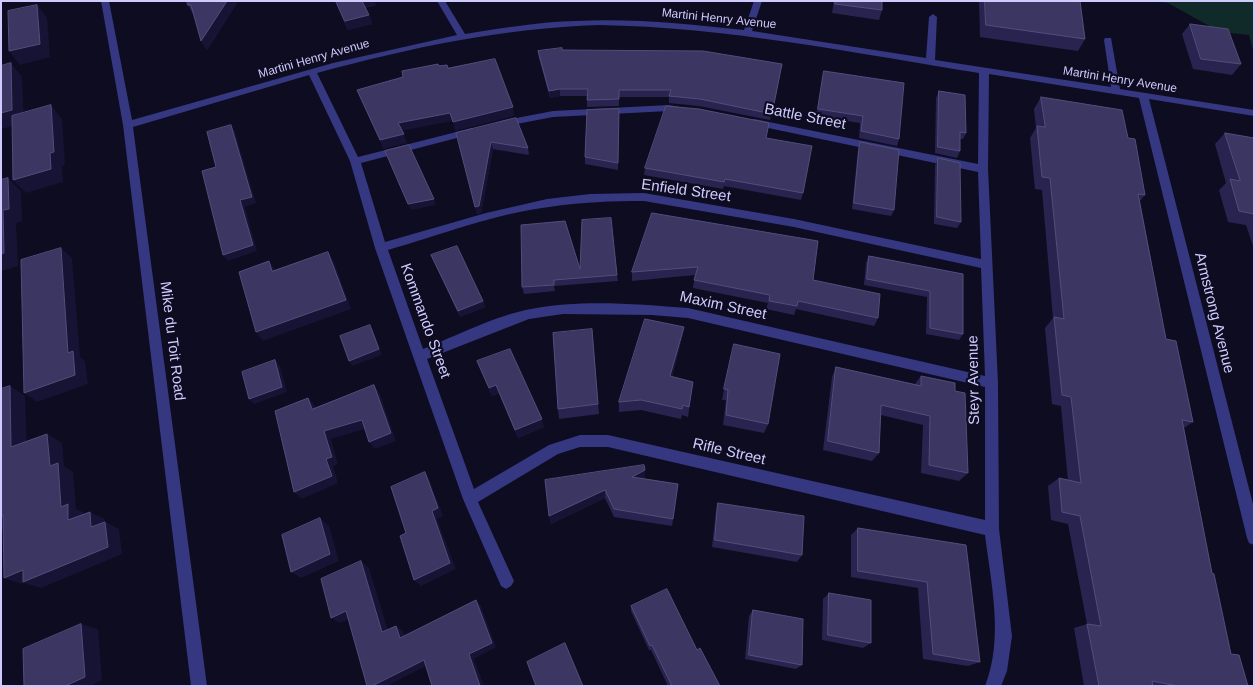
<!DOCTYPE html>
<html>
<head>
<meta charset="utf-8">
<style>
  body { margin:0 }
  #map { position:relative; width:1255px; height:687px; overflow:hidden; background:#0e0c20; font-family:Arial,sans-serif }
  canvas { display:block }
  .frame { position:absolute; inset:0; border:2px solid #cecbff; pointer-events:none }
</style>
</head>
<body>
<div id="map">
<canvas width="1255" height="687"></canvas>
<div class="frame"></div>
</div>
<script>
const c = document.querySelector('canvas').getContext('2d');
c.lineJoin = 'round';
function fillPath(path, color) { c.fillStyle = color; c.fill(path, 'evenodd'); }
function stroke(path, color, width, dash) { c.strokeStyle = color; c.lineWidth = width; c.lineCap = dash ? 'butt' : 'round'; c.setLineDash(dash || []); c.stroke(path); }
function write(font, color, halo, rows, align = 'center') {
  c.font = font + ' Arial,sans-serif'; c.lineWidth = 4.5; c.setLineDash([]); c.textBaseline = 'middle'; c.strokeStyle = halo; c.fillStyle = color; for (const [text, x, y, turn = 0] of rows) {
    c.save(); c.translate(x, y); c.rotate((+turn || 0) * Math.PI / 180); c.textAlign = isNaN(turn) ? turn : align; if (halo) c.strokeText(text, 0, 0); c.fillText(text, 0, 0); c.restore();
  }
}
fillPath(new Path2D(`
  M 1153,1 L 1254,1 L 1254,54 L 1249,35 L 1220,32 L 1168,3 Z`), '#0f2a28');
fillPath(new Path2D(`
  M 101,1 L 109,1 L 132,120 L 333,63 L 457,35 L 437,1 L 445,1 L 465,34 C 502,28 539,22 575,21 C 632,18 688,24 744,30 L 754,1 L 762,1 L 752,31 L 926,58 L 929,17 L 933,14 L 937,17 L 935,60 L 1111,87 L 1104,40 L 1105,38 L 1111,38 L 1120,89 L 1254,110 L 1254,116 L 1149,99 L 1254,508 L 1254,545 L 1249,543 L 1247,538 L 1139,98 L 989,74 L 988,169 L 998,383 L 999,529 L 1012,636 L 1007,671 L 1001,686 L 985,686 C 1004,638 991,584 985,535 L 608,447 L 580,447 L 558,454 L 478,502 L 514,581 L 511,586 L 506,589 L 501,586 L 463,499 L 375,248 L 350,161 L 309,75 L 133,127 L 207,686 L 191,686 L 123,125 ZM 599,25 C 727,27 853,53 979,73 L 978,164 L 754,119 L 749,122 L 754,125 L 978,172 L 981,259 L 794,219 L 644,193 L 590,194 L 547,199 L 486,213 L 385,242 L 361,163 L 472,134 L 477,131 L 472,128 L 358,157 L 317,73 C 409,48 503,28 599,25 ZM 644,201 L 794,227 L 981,268 L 985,376 L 688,308 C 637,304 582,299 531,309 C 497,315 456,336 423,349 L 388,250 C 440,235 494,214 549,207 C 581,202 612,201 644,201 ZM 563,314 L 652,315 L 688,318 L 985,387 L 985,520 L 608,435 L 580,435 L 549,445 L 474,489 L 427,359 L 529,319 Z
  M 669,105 L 685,108 L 687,110 L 682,113 L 669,111 L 553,117 L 501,127 L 496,124 L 501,121 L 553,111 Z`), '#353781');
fillPath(new Path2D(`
  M 335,1 L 374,1 L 376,5 L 365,8 L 369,15 L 372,24 L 348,30 Z
  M 834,1 L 882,1 L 882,10 L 879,20 L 832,13 Z
  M 979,1 L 1080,1 L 1085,39 L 1078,51 L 980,37 Z
  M 237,3 L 207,50 L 201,41 L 194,14 L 193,14 L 188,5 Z
  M 1190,24 L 1241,64 L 1232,75 L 1193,69 L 1182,34 Z
  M 562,50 L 782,64 L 770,120 L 699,106 L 669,103 L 669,97 L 619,97 L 619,106 L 587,107 L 587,96 L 560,96 L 550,98 L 539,58 L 538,51 Z
  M 824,71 L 899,139 L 897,146 L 859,138 L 860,123 L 816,116 L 822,78 Z
  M 939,91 L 966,133 L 963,139 L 960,139 L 960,151 L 957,158 L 935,153 L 936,98 Z
  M 1041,97 L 1128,138 L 1145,195 L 1140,201 L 1166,339 L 1193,422 L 1184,428 L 1212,573 L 1231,654 L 1248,686 L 1084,686 L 1074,628 L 1087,624 L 1068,524 L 1051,520 L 1048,486 L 1059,478 L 1068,481 L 1061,406 L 1052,404 L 1045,328 L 1053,318 L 1042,190 L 1035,189 L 1030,138 L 1036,128 L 1034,109 Z
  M 619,109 L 618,170 L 585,164 L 585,157 Z
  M 456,133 L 528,148 L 529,155 L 493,149 L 481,213 L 477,214 Z
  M 1225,133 L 1254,138 L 1254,249 L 1246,225 L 1228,222 L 1219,190 L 1226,183 L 1215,144 Z
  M 766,138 L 803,193 L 801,200 L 724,186 L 723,189 L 644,175 L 645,168 Z
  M 860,142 L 894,210 L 891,216 L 852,209 L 858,149 Z
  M 938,158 L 961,222 L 957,228 L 934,224 L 935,165 Z
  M 652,213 L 813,280 L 878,318 L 874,326 L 796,309 L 794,315 L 766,309 L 768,303 L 693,288 L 695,275 L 632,281 L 632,272 Z
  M 431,255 L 483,301 L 485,307 L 460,317 Z
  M 869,256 L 963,274 L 963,334 L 959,340 L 926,334 L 927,297 L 864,285 L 866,263 Z
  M 580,269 L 617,275 L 618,281 L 554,286 L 555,291 L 524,294 L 522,287 Z
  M 684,327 L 682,338 L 672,377 L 693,382 L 688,417 L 682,415 L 681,419 L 641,410 L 619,412 L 619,402 Z
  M 592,329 L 599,414 L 559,419 L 558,409 Z
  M 731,355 L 768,424 L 764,433 L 723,425 L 726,400 L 722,400 Z
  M 477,361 L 544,427 L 518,438 L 499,393 L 492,396 Z
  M 836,367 L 915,384 L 921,376 L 955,391 L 968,473 L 959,481 L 921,473 L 923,425 L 881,415 L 879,453 L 872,461 L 823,450 L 832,377 Z
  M 645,470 L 645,479 L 678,484 L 672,526 L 614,517 L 605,498 L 551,524 L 549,516 Z
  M 718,503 L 802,555 L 797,562 L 712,547 L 716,511 Z
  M 858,528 L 966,545 L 980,662 L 968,666 L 923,659 L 918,588 L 851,577 L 851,535 Z
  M 829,593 L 871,643 L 863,648 L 822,640 L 823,599 Z
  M 631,606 L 697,650 L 720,686 L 668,686 L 651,650 L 649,650 L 631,611 Z
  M 753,610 L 802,665 L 796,669 L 745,659 L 749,616 Z`), '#29244f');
fillPath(new Path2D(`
  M 227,1 L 236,1 L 237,3 L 207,50 L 201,41 Z
  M 361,1 L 374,1 L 376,5 L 363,8 Z
  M 37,5 L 47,18 L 50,57 L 20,65 L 9,51 Z
  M 369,15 L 372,24 L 348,30 L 345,21 Z
  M 11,63 L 22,77 L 24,123 L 1,129 L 1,113 Z
  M 560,89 L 560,96 L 550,98 L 549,91 Z
  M 51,105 L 62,119 L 65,165 L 62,166 L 63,182 L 26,193 L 13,180 L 50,153 Z
  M 513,107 L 514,116 L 455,131 L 453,122 Z
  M 450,113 L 452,121 L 401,131 L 398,123 Z
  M 231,125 L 235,132 L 256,203 L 245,207 L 257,251 L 228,261 L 223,255 L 240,200 Z
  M 404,134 L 407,143 L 383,149 L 380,140 Z
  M 491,142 L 493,149 L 481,213 L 477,214 L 475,207 Z
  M 8,178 L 21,191 L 22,221 L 16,223 L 18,266 L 1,271 L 3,210 Z
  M 434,199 L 436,205 L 411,210 L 408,204 Z
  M 61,248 L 72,258 L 80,357 L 85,361 L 88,384 L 37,402 L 24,393 L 68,353 Z
  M 328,252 L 334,262 L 351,309 L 263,341 L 256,332 Z
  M 269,261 L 276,271 L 272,271 Z
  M 483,301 L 485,307 L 460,317 L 458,311 Z
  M 370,325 L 373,331 L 382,355 L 352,366 L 349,361 Z
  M 684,327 L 682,338 L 669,387 L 670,376 Z
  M 275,360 L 280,366 L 287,392 L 254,404 L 249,399 Z
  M 374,385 L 380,394 L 396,441 L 375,449 L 369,442 Z
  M 496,385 L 499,393 L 492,396 L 489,388 Z
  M 10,386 L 25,396 L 27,456 L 11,447 Z
  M 308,398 L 315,406 L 318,417 L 312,409 Z
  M 542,419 L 544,427 L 518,438 L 515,430 Z
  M 362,420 L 368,428 L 331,439 L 338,464 L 333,466 L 338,483 L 302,499 L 294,492 L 324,431 Z
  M 47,434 L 62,443 L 64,466 L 73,472 L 76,509 L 83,512 L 84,528 L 68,520 L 61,507 L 50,466 Z
  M 645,470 L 645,479 L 632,477 Z
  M 425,472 L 430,481 L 443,516 L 437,519 L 456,569 L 421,586 L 414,580 L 432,511 Z
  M 605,490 L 605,498 L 551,524 L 549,516 Z
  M 90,512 L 105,519 L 106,534 L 91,527 Z
  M 3,515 L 20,523 L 1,530 L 1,516 Z
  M 320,518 L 329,526 L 339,561 L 301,578 L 291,572 Z
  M 105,522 L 119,529 L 122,554 L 41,588 L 24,583 L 22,584 L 4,578 Z
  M 361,561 L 369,568 L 390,637 L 382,632 Z
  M 476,600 L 481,606 L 496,647 L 474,659 L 484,686 L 480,686 L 469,654 Z
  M 346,611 L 354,617 L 340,623 L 331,618 Z
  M 81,624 L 98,629 L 102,680 L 91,686 L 65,686 Z
  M 396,626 L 403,631 L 407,643 L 400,638 Z
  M 424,660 L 430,664 L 387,686 L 372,686 Z`), '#171334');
const building = new Path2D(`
  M 187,1 L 227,1 L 201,41 L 191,5 L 188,5 Z
  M 336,1 L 362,1 L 369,15 L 345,21 Z
  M 835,1 L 882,1 L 882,10 L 835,4 Z
  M 985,1 L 1080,1 L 1085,39 L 986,25 Z
  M 37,5 L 40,44 L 9,51 L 8,11 Z
  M 1190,24 L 1228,29 L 1241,64 L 1201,59 Z
  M 562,48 L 562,50 L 703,51 L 782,64 L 772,114 L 700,99 L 669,96 L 671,90 L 619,90 L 619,99 L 587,100 L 588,89 L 560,89 L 549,91 L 538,51 Z
  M 495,59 L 513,107 L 453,122 L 450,113 L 398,123 L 404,134 L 380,140 L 357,90 L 403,77 L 402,71 L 438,64 L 439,66 L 447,65 L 448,68 Z
  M 11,63 L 12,110 L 1,113 L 1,66 Z
  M 824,71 L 904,83 L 899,139 L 861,131 L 863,116 L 818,109 Z
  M 939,91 L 965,95 L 966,133 L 960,132 L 960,151 L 938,147 Z
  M 1041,97 L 1122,110 L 1128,138 L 1135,139 L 1145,195 L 1138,194 L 1166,339 L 1176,341 L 1193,422 L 1182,420 L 1212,573 L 1214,574 L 1231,654 L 1239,655 L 1248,686 L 1178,686 L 1152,681 L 1153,686 L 1099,686 L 1087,624 L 1101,626 L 1080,516 L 1062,512 L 1059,478 L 1081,483 L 1071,397 L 1062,395 L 1054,317 L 1064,319 L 1050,178 L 1042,177 L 1040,158 L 1037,126 L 1045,127 Z
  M 51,105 L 54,152 L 50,153 L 51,169 L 13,180 L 12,116 Z
  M 666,106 L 699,109 L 769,123 L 766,138 L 812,146 L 803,193 L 725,179 L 724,182 L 645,168 Z
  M 619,109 L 618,163 L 585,157 L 587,110 Z
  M 516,118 L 528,148 L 491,142 L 479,206 L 475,207 L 456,133 Z
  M 231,125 L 252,197 L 240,200 L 253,245 L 223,255 L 202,171 L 216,167 L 207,132 Z
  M 1225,133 L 1254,138 L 1254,214 L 1239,211 L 1230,179 L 1240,181 Z
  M 860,142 L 899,150 L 894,210 L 854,203 Z
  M 409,145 L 434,199 L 408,204 L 385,151 Z
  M 938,158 L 960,163 L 961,222 L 937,217 Z
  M 8,178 L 9,209 L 3,210 L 4,253 L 1,254 L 1,180 Z
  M 652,213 L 818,241 L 813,280 L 880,294 L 878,318 L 798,301 L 797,306 L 769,301 L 770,295 L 694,280 L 698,267 L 632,272 Z
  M 611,218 L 617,275 L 554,280 L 554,285 L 522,287 L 521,225 L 565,221 L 580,269 L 582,220 Z
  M 457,246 L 483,301 L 458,311 L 431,255 Z
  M 61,248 L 68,353 L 73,351 L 75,375 L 24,393 L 21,260 Z
  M 328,252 L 346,300 L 256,332 L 239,272 L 269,261 L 272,271 Z
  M 869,256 L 963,274 L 963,334 L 930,328 L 930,291 L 867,279 Z
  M 645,319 L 684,327 L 670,376 L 693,382 L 689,407 L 683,405 L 682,409 L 641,400 L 619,402 Z
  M 370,325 L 379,349 L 349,361 L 340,336 Z
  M 592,329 L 598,404 L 558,409 L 553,333 Z
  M 734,344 L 780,354 L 768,424 L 726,415 L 728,390 L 724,389 Z
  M 510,349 L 542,419 L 515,430 L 496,385 L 489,388 L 477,361 Z
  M 275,360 L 282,387 L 249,399 L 242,372 Z
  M 836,367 L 921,386 L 921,376 L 955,383 L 955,391 L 965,393 L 968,473 L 929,465 L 930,416 L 881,405 L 879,453 L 828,441 Z
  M 374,385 L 391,433 L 369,442 L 362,420 L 324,431 L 332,457 L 326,459 L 332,476 L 294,492 L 275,411 L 308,398 L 312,409 Z
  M 10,386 L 11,447 L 47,434 L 50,466 L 58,463 L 61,507 L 68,504 L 68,520 L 90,512 L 91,527 L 105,522 L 108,547 L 23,582 L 23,570 L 4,578 L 3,515 L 1,516 L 1,389 Z
  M 644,465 L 645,470 L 632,477 L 678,484 L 673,519 L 614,509 L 605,490 L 549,516 L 545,480 Z
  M 425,472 L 438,508 L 432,511 L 450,563 L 414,580 L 400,536 L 406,533 L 391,487 Z
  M 718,503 L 804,516 L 802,555 L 715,540 Z
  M 320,518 L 330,554 L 291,572 L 282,535 Z
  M 858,528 L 966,545 L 980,662 L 933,654 L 927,582 L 858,571 Z
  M 361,561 L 382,632 L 396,626 L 400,638 L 476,600 L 492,643 L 469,654 L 480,686 L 432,686 L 424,660 L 372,686 L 367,686 L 346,611 L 331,618 L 321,579 Z
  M 667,589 L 697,650 L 700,648 L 720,686 L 672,686 L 652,645 L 650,646 L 631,606 Z
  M 829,593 L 871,600 L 871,643 L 828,635 Z
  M 753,610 L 803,619 L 802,665 L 749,655 Z
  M 81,624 L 85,677 L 65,686 L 24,686 L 23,649 Z
  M 565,643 L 583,686 L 536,686 L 527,662 Z`);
fillPath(building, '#3b3662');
stroke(building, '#524d7b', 1);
write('12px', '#cecbff', '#0e0c20', [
  ["Martini Henry Avenue",719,19,6],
  ["Martini Henry Avenue",314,59,-16],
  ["Martini Henry Avenue",1120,80,9]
]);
write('15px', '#cecbff', '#0e0c20', [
  ["Battle Street",805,117,11],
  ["Enfield Street",686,191,8],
  ["Maxim Street",723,306,12],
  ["Armstrong Avenue",1214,313,76],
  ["Kommando Street",425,321,70],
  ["Mike du Toit Road",172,341,83],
  ["Steyr Avenue",974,380,-91],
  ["Rifle Street",729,452,13]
]);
</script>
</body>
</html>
